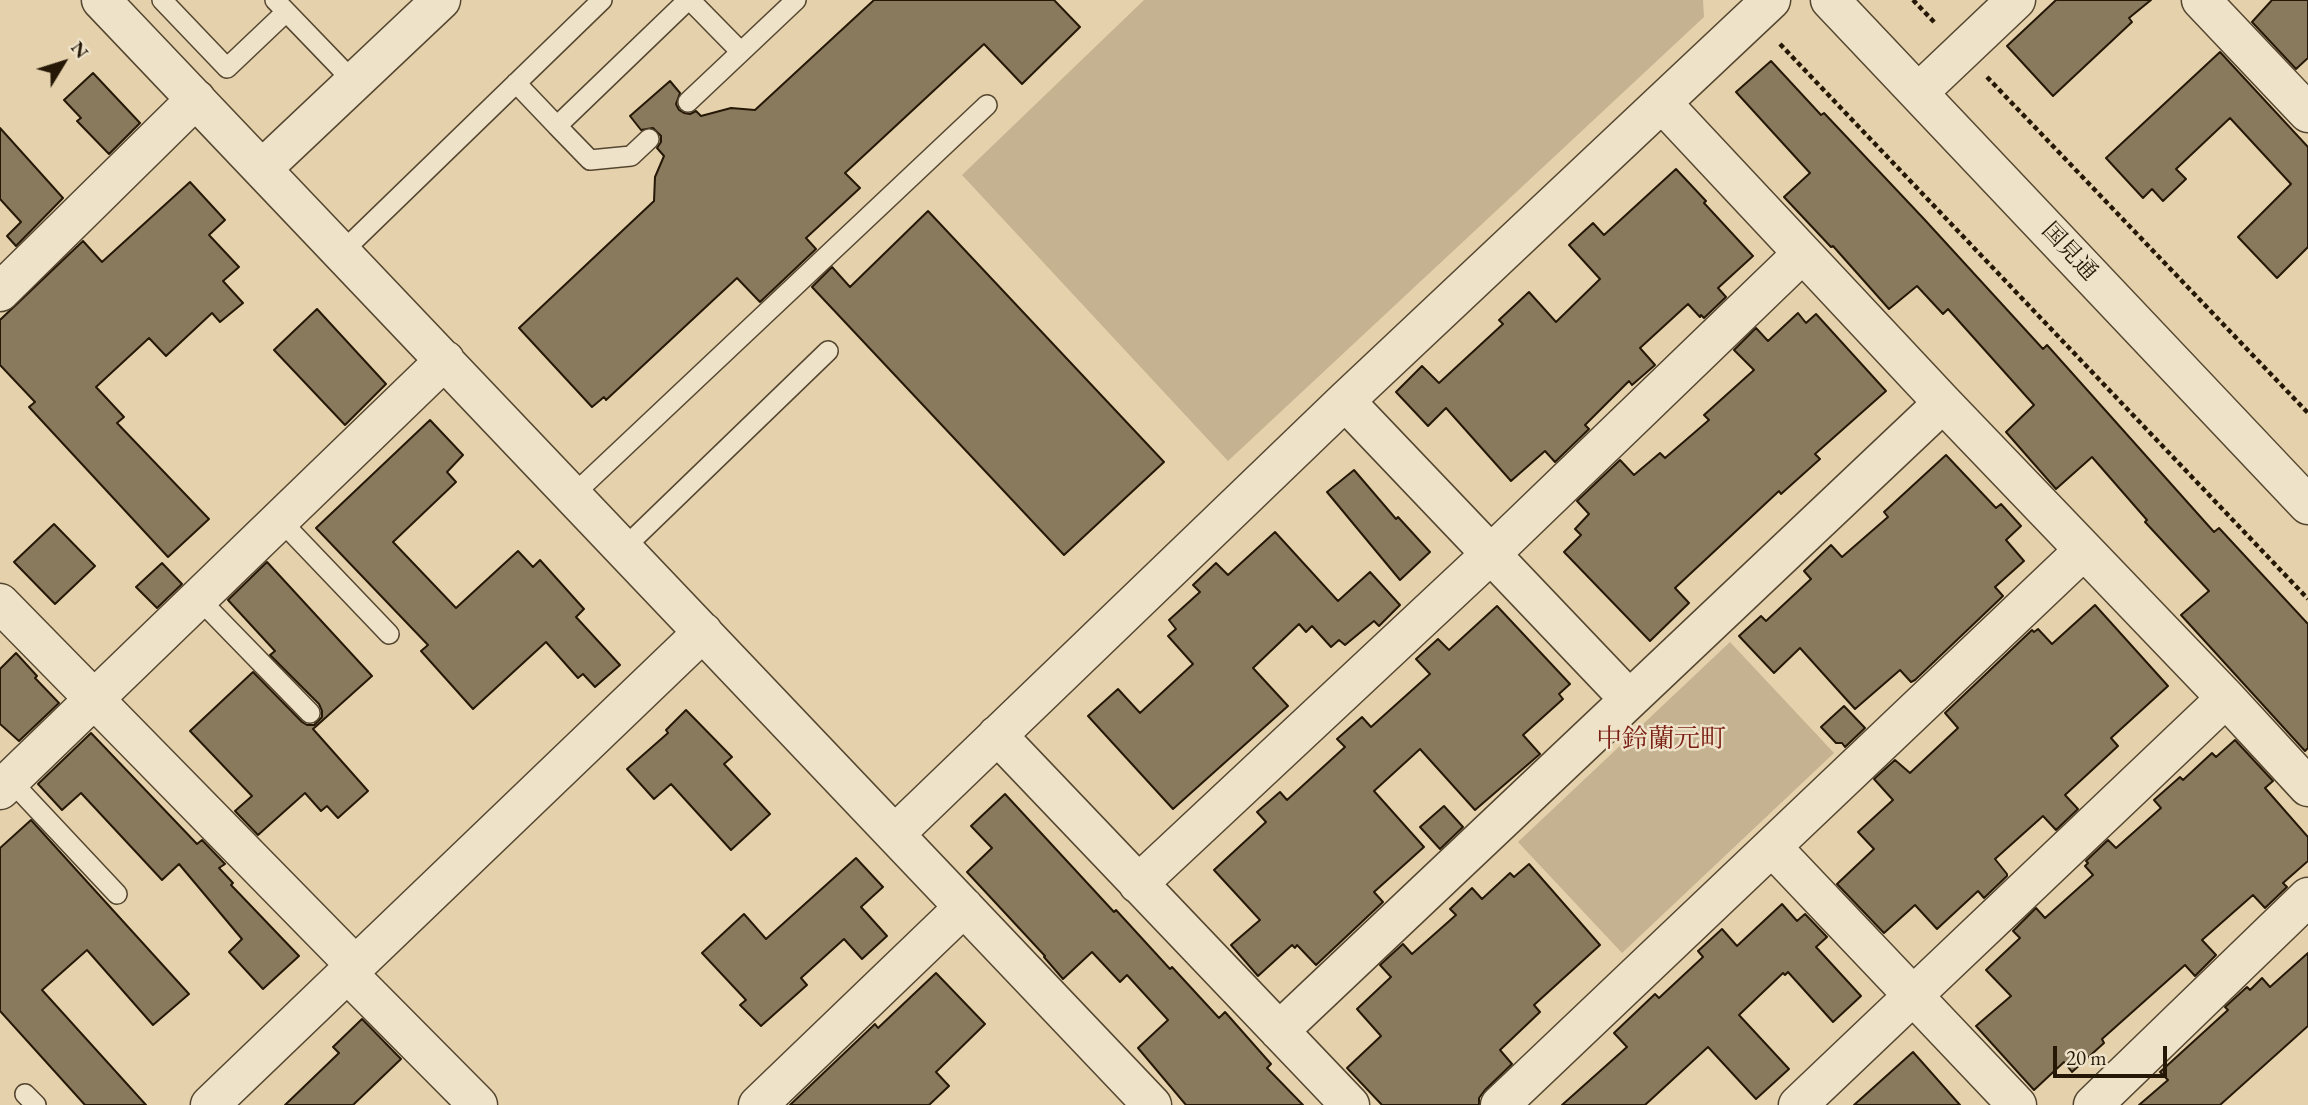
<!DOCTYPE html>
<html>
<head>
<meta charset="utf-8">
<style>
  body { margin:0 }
  #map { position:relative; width:2308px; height:1105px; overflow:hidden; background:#e5d2ac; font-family:"EB Garamond",serif }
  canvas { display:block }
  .north { position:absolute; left:28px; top:28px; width:70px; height:70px; -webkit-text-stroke:5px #eee2c9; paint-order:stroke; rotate:52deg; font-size:19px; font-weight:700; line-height:28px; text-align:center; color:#251807 }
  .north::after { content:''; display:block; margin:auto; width:24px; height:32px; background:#251807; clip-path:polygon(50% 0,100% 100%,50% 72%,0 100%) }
  .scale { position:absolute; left:2053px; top:1046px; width:114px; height:32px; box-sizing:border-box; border:4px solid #251807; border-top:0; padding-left:9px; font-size:21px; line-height:24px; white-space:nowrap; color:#251807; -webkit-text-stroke:5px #eee2c9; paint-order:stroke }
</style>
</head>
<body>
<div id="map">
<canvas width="2308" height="1105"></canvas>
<div class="north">N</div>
<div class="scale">20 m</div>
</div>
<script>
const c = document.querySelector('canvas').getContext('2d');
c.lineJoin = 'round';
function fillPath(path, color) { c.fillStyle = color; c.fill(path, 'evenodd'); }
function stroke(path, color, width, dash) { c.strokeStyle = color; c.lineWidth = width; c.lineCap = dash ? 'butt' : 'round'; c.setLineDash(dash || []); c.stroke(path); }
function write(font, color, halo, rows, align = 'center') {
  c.font = font + ' "EB Garamond","Noto Serif JP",serif'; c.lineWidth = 5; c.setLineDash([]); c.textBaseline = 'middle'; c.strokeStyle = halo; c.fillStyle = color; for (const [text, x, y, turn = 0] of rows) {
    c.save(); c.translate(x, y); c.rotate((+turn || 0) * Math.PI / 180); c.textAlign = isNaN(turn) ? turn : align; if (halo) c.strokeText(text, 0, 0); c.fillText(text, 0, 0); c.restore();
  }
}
fillPath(new Path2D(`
  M 1144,0 L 1703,0 L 1704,17 L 1228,461 L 962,175 Z
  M 1730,642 L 1834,753 L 1622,953 L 1518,842 Z`), '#c4b290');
const building = new Path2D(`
  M 874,0 L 1054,0 L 1080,27 L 1022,84 L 984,44 L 845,173 L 860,188 L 806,238 L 816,249 L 760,302 L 737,278 L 606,400 L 604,397 L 592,407 L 519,328 L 654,201 L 655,177 L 664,156 L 657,148 L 661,142 L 661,136 L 653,128 L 641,130 L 630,116 L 670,81 L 680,93 L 676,104 L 679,110 L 684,113 L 690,114 L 696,111 L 701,116 L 731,108 L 755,110 Z
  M 2056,0 L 2151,0 L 2129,18 L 2132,22 L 2053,96 L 2007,46 Z
  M 2272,0 L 2308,0 L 2308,58 L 2296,69 L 2252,22 Z
  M 2220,52 L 2308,147 L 2308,247 L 2277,278 L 2238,237 L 2291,184 L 2230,118 L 2176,169 L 2186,179 L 2163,201 L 2152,189 L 2143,198 L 2106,158 Z
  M 1771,61 L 1821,115 L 1824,113 L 1924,219 L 2043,349 L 2047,345 L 2214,532 L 2219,528 L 2308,624 L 2308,748 L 2305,751 L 2181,615 L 2209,591 L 2145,522 L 2147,520 L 2092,457 L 2056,489 L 2006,432 L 2034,405 L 1948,309 L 1943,314 L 1917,286 L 1889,309 L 1833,246 L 1831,247 L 1784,197 L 1810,173 L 1736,92 Z
  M 93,73 L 140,123 L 109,154 L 77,121 L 81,118 L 64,100 Z
  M 0,128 L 63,198 L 16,246 L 7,236 L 21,222 L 0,199 Z
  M 1676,169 L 1706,201 L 1704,203 L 1753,256 L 1718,288 L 1726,297 L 1704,318 L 1701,315 L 1700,317 L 1688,304 L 1640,348 L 1655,365 L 1632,385 L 1629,381 L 1585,425 L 1589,429 L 1555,462 L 1545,451 L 1511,481 L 1446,408 L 1428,426 L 1396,392 L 1422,366 L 1439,383 L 1503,324 L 1499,320 L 1529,292 L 1556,322 L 1600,279 L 1569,245 L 1593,223 L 1604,235 Z
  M 190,182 L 225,220 L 209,235 L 239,267 L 223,281 L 243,303 L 220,322 L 212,313 L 166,356 L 149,338 L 96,387 L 124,417 L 117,423 L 209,519 L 168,557 L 29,407 L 35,402 L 0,365 L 0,320 L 83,241 L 102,262 Z
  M 928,211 L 1164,462 L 1064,555 L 812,287 L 832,267 L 850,287 Z
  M 317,309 L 386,384 L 345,425 L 274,350 Z
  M 1798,313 L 1806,323 L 1816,314 L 1886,391 L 1815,454 L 1820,459 L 1781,494 L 1779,491 L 1675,588 L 1689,603 L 1650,641 L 1564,552 L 1581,535 L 1575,529 L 1589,514 L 1577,501 L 1620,460 L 1634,475 L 1660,453 L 1665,458 L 1709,420 L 1704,415 L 1754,370 L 1734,350 L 1756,328 L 1768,341 Z
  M 430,420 L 463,455 L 447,472 L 456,482 L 393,542 L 456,608 L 518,551 L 533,567 L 540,560 L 584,609 L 576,617 L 620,665 L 595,687 L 583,674 L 578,678 L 546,642 L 473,709 L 421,651 L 428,645 L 316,528 Z
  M 1946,455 L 1996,508 L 2001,504 L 2021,526 L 2006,540 L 2024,561 L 1995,587 L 2003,596 L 1915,680 L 1911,682 L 1900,670 L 1855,709 L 1800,648 L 1774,673 L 1739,636 L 1761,616 L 1766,621 L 1811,579 L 1804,571 L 1831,545 L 1842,557 L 1888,517 L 1884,512 Z
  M 1354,470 L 1396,519 L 1398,517 L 1430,552 L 1400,580 L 1327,492 Z
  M 54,524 L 95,566 L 55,604 L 14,562 Z
  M 1275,532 L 1338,601 L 1370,572 L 1400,605 L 1379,626 L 1374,621 L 1345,645 L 1339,640 L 1331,647 L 1312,626 L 1306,632 L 1299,624 L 1253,668 L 1288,706 L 1173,809 L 1088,716 L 1118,689 L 1140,713 L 1193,664 L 1168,636 L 1176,629 L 1169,620 L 1200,592 L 1193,585 L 1216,563 L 1228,575 Z
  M 267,562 L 372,676 L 313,729 L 368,791 L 338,818 L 327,806 L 321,811 L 305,793 L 258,835 L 235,811 L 252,796 L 190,731 L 253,672 L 302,722 L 307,725 L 314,725 L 322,717 L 322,711 L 319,704 L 270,655 L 275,651 L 228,600 Z
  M 162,563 L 182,584 L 157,608 L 136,587 Z
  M 2095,605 L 2168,686 L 2111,738 L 2118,746 L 2065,795 L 2078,809 L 2056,830 L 2043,816 L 1995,859 L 2007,874 L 2007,876 L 1984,898 L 1978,891 L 1937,929 L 1915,905 L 1884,933 L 1837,884 L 1874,849 L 1858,832 L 1893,800 L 1874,779 L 1895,760 L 1910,773 L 1958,728 L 1945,713 L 2032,630 L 2034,632 L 2038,629 L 2052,644 Z
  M 1497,606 L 1570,684 L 1559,694 L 1563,699 L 1523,735 L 1540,754 L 1475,810 L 1420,749 L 1374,791 L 1424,847 L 1374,892 L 1383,902 L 1316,965 L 1297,945 L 1295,948 L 1292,945 L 1258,976 L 1231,945 L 1260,920 L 1214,870 L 1266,822 L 1257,812 L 1280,792 L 1287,800 L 1345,747 L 1337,739 L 1362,717 L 1371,727 L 1430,674 L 1416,659 L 1438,639 L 1449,650 Z
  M 16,653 L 37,676 L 35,678 L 59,703 L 19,741 L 0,724 L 0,669 Z
  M 1844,706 L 1865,728 L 1845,747 L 1842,743 L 1836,743 L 1821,727 Z
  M 686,710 L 732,757 L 724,764 L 770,814 L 731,850 L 671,784 L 654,799 L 627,769 L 668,733 L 666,730 Z
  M 91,733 L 197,844 L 202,840 L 225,864 L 219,868 L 233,883 L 231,885 L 299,956 L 263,989 L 229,952 L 242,939 L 179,864 L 162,880 L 81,793 L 62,810 L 38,784 Z
  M 2235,740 L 2273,781 L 2265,788 L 2308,837 L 2308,861 L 2283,883 L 2287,887 L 2265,908 L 2253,895 L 2202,940 L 2216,955 L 2195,976 L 2185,965 L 2102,1039 L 2104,1043 L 2072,1072 L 2064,1062 L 2034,1090 L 1976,1026 L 2011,996 L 1986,970 L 2020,938 L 2013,931 L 2036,908 L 2045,918 L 2093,875 L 2085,866 L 2088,863 L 2086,861 L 2108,840 L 2116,848 L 2161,808 L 2154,800 L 2180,777 L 2183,780 L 2212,753 L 2216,757 Z
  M 1005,794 L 1114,912 L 1116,910 L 1170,969 L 1172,967 L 1219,1018 L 1225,1012 L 1271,1064 L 1267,1068 L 1303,1105 L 1186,1105 L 1138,1048 L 1168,1020 L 1127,975 L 1120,982 L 1092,952 L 1063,979 L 1044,957 L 1045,956 L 967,872 L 992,848 L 971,826 Z
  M 1444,806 L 1463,827 L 1440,849 L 1420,827 Z
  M 31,820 L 189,994 L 153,1025 L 87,950 L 42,990 L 146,1105 L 85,1105 L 0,1011 L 0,848 Z
  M 856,858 L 883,887 L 861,907 L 887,936 L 862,959 L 844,939 L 801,978 L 807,985 L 761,1026 L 740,1005 L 746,1000 L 702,953 L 744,914 L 766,939 Z
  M 1529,864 L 1600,945 L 1534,1005 L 1540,1012 L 1500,1050 L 1512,1064 L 1485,1090 L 1479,1098 L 1479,1105 L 1382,1105 L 1347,1068 L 1381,1036 L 1357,1009 L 1391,977 L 1380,965 L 1403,944 L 1412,954 L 1456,915 L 1450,909 L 1472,888 L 1482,899 L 1510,873 L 1514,877 Z
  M 1782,904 L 1797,921 L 1805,914 L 1827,937 L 1816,947 L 1861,996 L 1833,1022 L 1788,972 L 1785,975 L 1783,973 L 1739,1015 L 1789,1069 L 1756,1099 L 1708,1047 L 1645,1105 L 1562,1105 L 1627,1047 L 1614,1033 L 1655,994 L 1659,998 L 1703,957 L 1698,951 L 1722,929 L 1737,946 Z
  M 2308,953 L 2308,1026 L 2220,1105 L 2139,1105 L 2168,1080 L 2160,1072 L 2228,1010 L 2225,1007 L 2247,987 L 2250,990 L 2262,978 L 2270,987 Z
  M 936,973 L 985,1024 L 936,1072 L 949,1086 L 929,1105 L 790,1105 L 875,1024 L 878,1028 Z
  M 362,1019 L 401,1059 L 353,1105 L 285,1105 L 339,1053 L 333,1047 Z
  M 1913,1052 L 1960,1105 L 1854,1105 Z`);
fillPath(building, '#89795d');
stroke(building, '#251807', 2);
const service = new Path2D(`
  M 162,0 L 227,68 L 286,12
  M 275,0 L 354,82
  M 690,0 L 741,52 L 796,0
  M 516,83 L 557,126 L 688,0
  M 688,102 L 741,52
  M 557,126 L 590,160 L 631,156 L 649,139
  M 342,252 L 602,0
  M 573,495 L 987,105
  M 280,520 L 389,634
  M 624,548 L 828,351
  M 199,599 L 310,713
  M 10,780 L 117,894
  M 25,1094 L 36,1105`);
const minor = new Path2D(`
  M 101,0 L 1152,1105
  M 2201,0 L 2308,113
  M 1919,92 L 2016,0
  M 1662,103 L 1943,403 L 2226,698 L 2308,787
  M 262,169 L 441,0
  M 0,292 L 196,99
  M 1345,401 L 1629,699
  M 0,603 L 355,965
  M 997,735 L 1350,1105
  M 0,790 L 445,360
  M 895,834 L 1345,401 L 1771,0
  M 1772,847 L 2017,1105
  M 1138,884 L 1492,553 L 1802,254
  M 347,973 L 478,1105
  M 1279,1031 L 1943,403
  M 210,1105 L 703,632
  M 758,1105 L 964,907
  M 1500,1105 L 2084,550
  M 1798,1105 L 2226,698
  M 2093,1105 L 2308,897`);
const tertiary = new Path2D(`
  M 1830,0 L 2308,505`);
stroke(service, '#554630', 22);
stroke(minor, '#554630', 41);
stroke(tertiary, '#554630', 41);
stroke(new Path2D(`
  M 1913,0 L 1935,23
  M 1780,44 L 2308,599
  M 1987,77 L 2308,413`), '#251807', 4.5, [5, 3.5]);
stroke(service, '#eee2c9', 19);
stroke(minor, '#eee2c9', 38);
stroke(tertiary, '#eee2c9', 38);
write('23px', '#251807', '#eee2c9', [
  ["国見通",2069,252,47]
]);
write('26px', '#7a1f14', '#eee2c9', [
  ["中鈴蘭元町",1661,740]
]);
</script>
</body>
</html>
